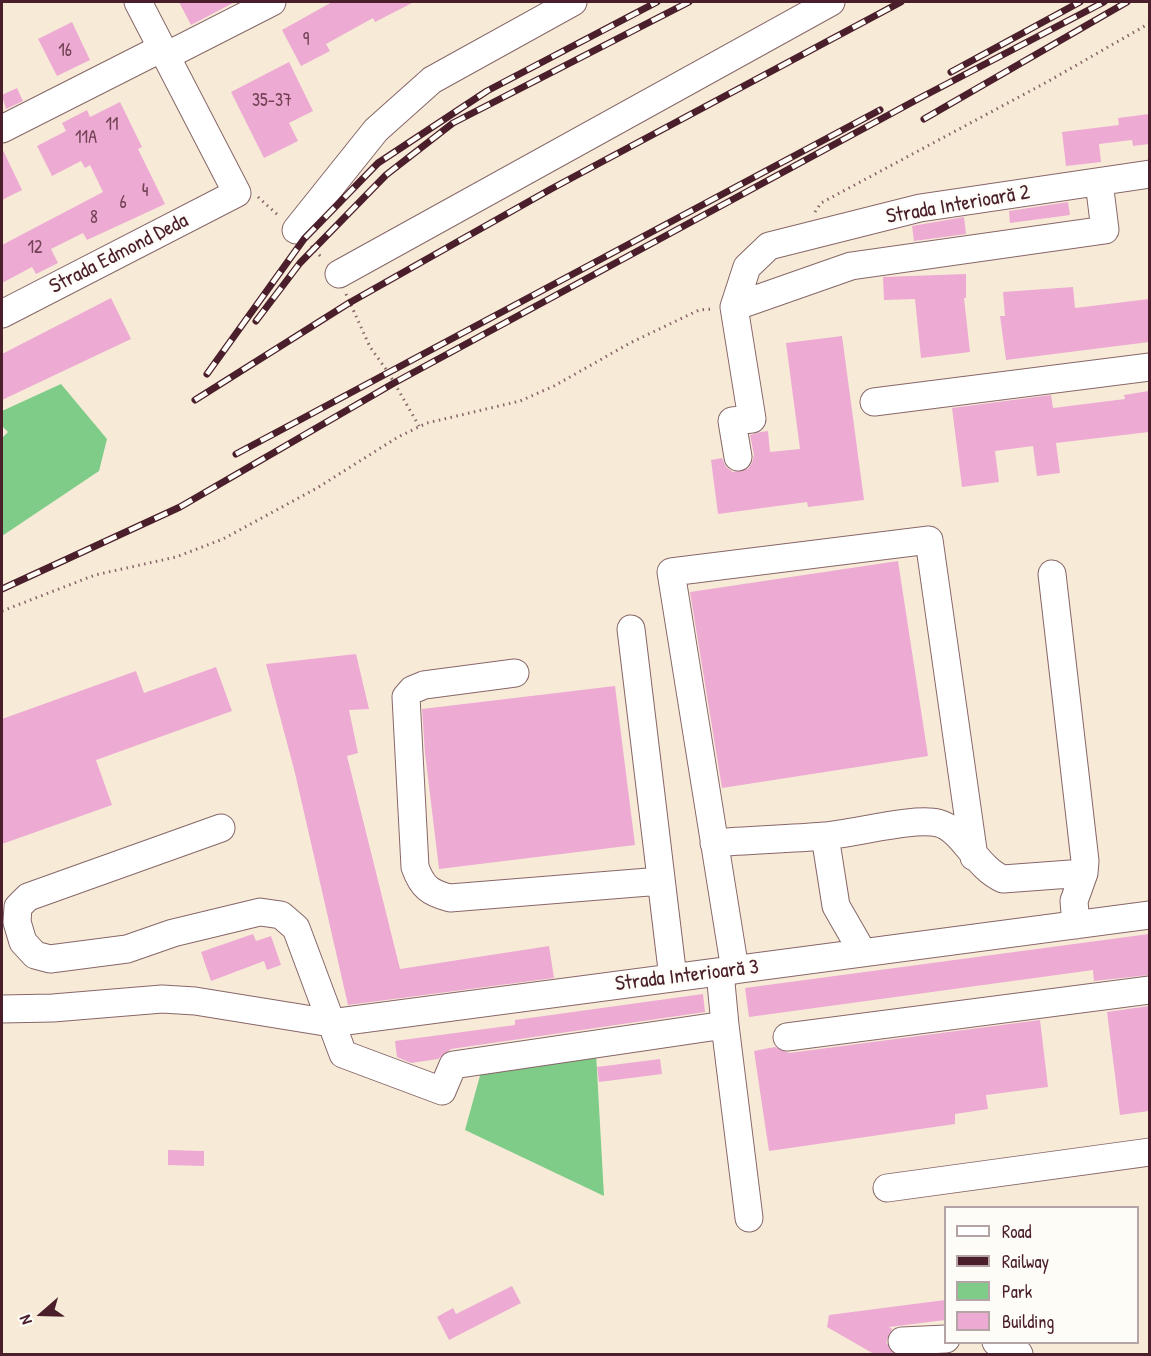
<!DOCTYPE html>
<html>
<head>
<meta charset="utf-8">
<style>
  body { margin:0 }
  #map { position:relative; width:1151px; height:1356px; overflow:hidden; background:#f7ebd8; font-family:"Patrick Hand",sans-serif }
  canvas { display:block }
  .frame { position:absolute; inset:0; border:3px solid #4a1f2b; pointer-events:none }
  .legend { position:absolute; left:944px; top:1206px; width:195px; height:138px; box-sizing:border-box; background:#fdfcf7; border:2px solid #b5a4a5; margin:0; padding:8px 10px; list-style:none; font-size:18px; color:#4a1f2b }
  .legend li { display:flex; align-items:center; gap:12px; height:30px }
  .legend b { width:30px; border:2px solid #b5a4a5 }
  .north { position:absolute; left:12px; top:1284px; width:60px; height:60px; -webkit-text-stroke:4px #fdfcf7; paint-order:stroke; rotate:250deg; font-size:16px; font-weight:700; line-height:24px; text-align:center; color:#4a1f2b }
  .north::after { content:''; display:block; margin:auto; width:21px; height:27px; background:#4a1f2b; clip-path:polygon(50% 0,100% 100%,50% 72%,0 100%) }
</style>
</head>
<body>
<div id="map">
<canvas width="1151" height="1356"></canvas>
<div class="frame"></div>
<ul class="legend">
<li><b style="height:8px;background:#fff"></b>Road</li>
<li><b style="height:8px;background:#4a1f2b"></b>Railway</li>
<li><b style="height:16px;background:#7fcb88"></b>Park</li>
<li><b style="height:16px;background:#edaad3"></b>Building</li>
</ul>
<div class="north">N</div>
</div>
<script>
const c = document.querySelector('canvas').getContext('2d');
c.lineJoin = 'round';
function fillPath(path, color) { c.fillStyle = color; c.fill(path, 'evenodd'); }
function stroke(path, color, width, dash) { c.strokeStyle = color; c.lineWidth = width; c.lineCap = dash ? 'butt' : 'round'; c.setLineDash(dash || []); c.stroke(path); }
function write(font, color, halo, rows, align = 'center') {
  c.font = font + ' "Patrick Hand",sans-serif'; c.lineWidth = 5; c.setLineDash([]); c.textBaseline = 'middle'; c.strokeStyle = halo; c.fillStyle = color; for (const [text, x, y, turn = 0] of rows) {
    c.save(); c.translate(x, y); c.rotate((+turn || 0) * Math.PI / 180); c.textAlign = isNaN(turn) ? turn : align; if (halo) c.strokeText(text, 0, 0); c.fillText(text, 0, 0); c.restore();
  }
}
fillPath(new Path2D(`
  M 61,384 L 107,439 L 99,471 L 2,536 L 2,438 L 8,432 L 2,426 L 2,411 Z
  M 596,1053 L 604,1196 L 465,1130 L 481,1072 Z`), '#7fcb88');
fillPath(new Path2D(`
  M 179,2 L 235,2 L 191,25 Z
  M 332,2 L 414,2 L 375,22 L 373,18 L 326,44 L 330,51 L 301,66 L 282,30 Z
  M 72,22 L 90,60 L 57,76 L 38,39 Z
  M 289,62 L 313,111 L 289,123 L 298,141 L 264,158 L 231,92 Z
  M 17,88 L 23,101 L 6,109 L 2,95 Z
  M 120,102 L 142,147 L 138,149 L 165,204 L 87,240 L 83,233 L 51,249 L 58,263 L 36,274 L 32,267 L 2,283 L 2,245 L 103,192 L 90,165 L 85,168 L 81,161 L 52,176 L 37,146 L 66,131 L 62,123 L 87,110 L 90,117 Z
  M 1149,114 L 1149,144 L 1133,146 L 1132,140 L 1099,144 L 1101,162 L 1066,166 L 1062,132 L 1119,125 L 1118,118 Z
  M 2,148 L 22,190 L 2,200 Z
  M 1068,202 L 1070,215 L 1010,223 L 1009,211 Z
  M 964,217 L 966,234 L 914,241 L 912,226 Z
  M 966,274 L 966,298 L 964,298 L 970,352 L 921,358 L 915,299 L 884,300 L 883,277 Z
  M 1073,287 L 1075,308 L 1149,299 L 1149,342 L 1006,360 L 1000,316 L 1005,316 L 1003,292 Z
  M 111,298 L 131,339 L 2,400 L 2,354 Z
  M 842,336 L 864,500 L 808,507 L 807,502 L 718,514 L 711,460 L 722,458 L 726,467 L 733,472 L 748,469 L 752,463 L 754,455 L 750,435 L 761,432 L 768,431 L 770,452 L 800,449 L 786,343 Z
  M 1149,391 L 1149,432 L 1056,443 L 1060,473 L 1037,476 L 1033,446 L 995,451 L 999,482 L 962,487 L 952,408 L 1051,395 L 1053,408 L 1125,399 L 1124,395 Z
  M 898,561 L 928,756 L 722,788 L 690,592 Z
  M 356,654 L 369,709 L 349,710 L 358,753 L 347,756 L 400,969 L 549,946 L 554,978 L 348,1005 L 295,773 L 266,664 Z
  M 216,667 L 232,711 L 96,760 L 112,805 L 2,844 L 2,719 L 136,671 L 144,693 Z
  M 615,686 L 635,845 L 439,869 L 425,753 L 422,709 Z
  M 253,934 L 256,941 L 271,936 L 281,965 L 267,970 L 264,961 L 211,981 L 201,952 Z
  M 1149,934 L 1149,975 L 1094,981 L 1093,970 L 749,1017 L 745,988 Z
  M 703,994 L 705,1012 L 451,1049 L 438,1059 L 411,1063 L 397,1057 L 395,1041 L 515,1025 L 515,1020 Z
  M 1149,1006 L 1149,1111 L 1120,1115 L 1107,1012 Z
  M 1040,1020 L 1048,1087 L 986,1095 L 988,1109 L 955,1114 L 955,1124 L 769,1151 L 754,1051 L 775,1047 L 789,1053 Z
  M 660,1059 L 662,1074 L 599,1082 L 597,1067 Z
  M 168,1150 L 204,1151 L 204,1166 L 168,1165 Z
  M 512,1286 L 521,1303 L 449,1340 L 437,1317 L 453,1308 L 456,1314 Z
  M 945,1300 L 945,1320 L 889,1327 L 892,1329 L 886,1342 L 894,1354 L 874,1354 L 827,1327 L 829,1315 Z`), '#edaad3');
const minor = new Path2D(`
  M 166,56 L 272,2
  M 2,129 L 162,48
  M 296,230 L 376,130 L 432,80 L 573,2
  M 339,274 L 831,2
  M 734,307 L 851,266 L 1105,230 L 1099,182
  M 2,314 L 237,193 L 138,2
  M 874,402 L 1150,367
  M 738,457 L 732,421 L 752,419 L 734,307 L 747,267 L 769,246 L 920,208 L 1150,174
  M 1052,574 L 1085,861 L 1084,873 L 1074,901 L 1076,925
  M 631,629 L 673,978
  M 515,673 L 424,685 L 412,690 L 406,697 L 415,867 C 422,887 430,893 450,898 L 661,881
  M 221,828 L 28,897 L 18,907 L 17,922 L 23,942 L 35,955 L 50,959 L 127,949 L 173,933 L 260,912 L 281,915 L 296,928 L 343,1054 L 442,1091 L 453,1065 L 725,1025 L 720,972
  M 825,836 L 836,906 L 863,953
  M 714,843 C 751,840 788,839 824,836 C 852,834 914,817 938,823 C 963,829 976,868 1003,879 L 1084,873
  M 735,970 L 671,572 L 929,540 L 974,857
  M 2,1009 L 53,1008 L 162,999 L 195,1001 L 331,1023 L 1150,915
  M 725,1025 L 749,1218
  M 787,1037 L 1150,990
  M 887,1188 L 1150,1152
  M 902,1341 L 946,1339
  M 996,1342 L 1019,1354`);
stroke(minor, '#876668', 29);
stroke(new Path2D(`
  M 258,197 L 280,217
  M 815,212 L 821,203 L 1047,82 L 1150,23
  M 311,246 L 323,259
  M 346,294 L 370,347 L 388,372 L 419,426
  M 2,611 L 95,575 L 176,557 L 223,539 L 317,488 L 398,437 L 427,423 L 520,401 L 554,386 L 630,343 L 699,310 L 712,309`), '#876668', 3, [1.5, 4.5]);
stroke(minor, '#fff', 27);
const rail = new Path2D(`
  M 951,72 L 1080,2
  M 924,119 L 1127,2
  M 256,321 L 300,263 L 386,175 L 453,123 L 689,2
  M 207,374 L 304,239 L 378,163 L 487,91 L 657,2
  M 195,400 L 349,303 L 551,189 L 901,2
  M 236,454 L 880,110
  M 2,589 L 180,507 L 394,383 L 918,99 L 1104,2`);
stroke(rail, '#4a1f2b', 7);
stroke(rail, '#fdfcf7', 4.5, [14]);
write('18px', '#734255', null, [
  ["9",306,40],
  ["16",65,51],
  ["35-37",272,101],
  ["11",112,125],
  ["11A",86,138],
  ["4",145,191],
  ["6",123,203],
  ["8",94,218],
  ["12",35,248]
]);
write('21px', '#4a1f2b', '#fdfcf7', [
  ["Strada Interioară 2",958,205,-10],
  ["Strada Edmond Deda",119,254,-27],
  ["Strada Interioară 3",687,976,-7]
]);
</script>
</body>
</html>
